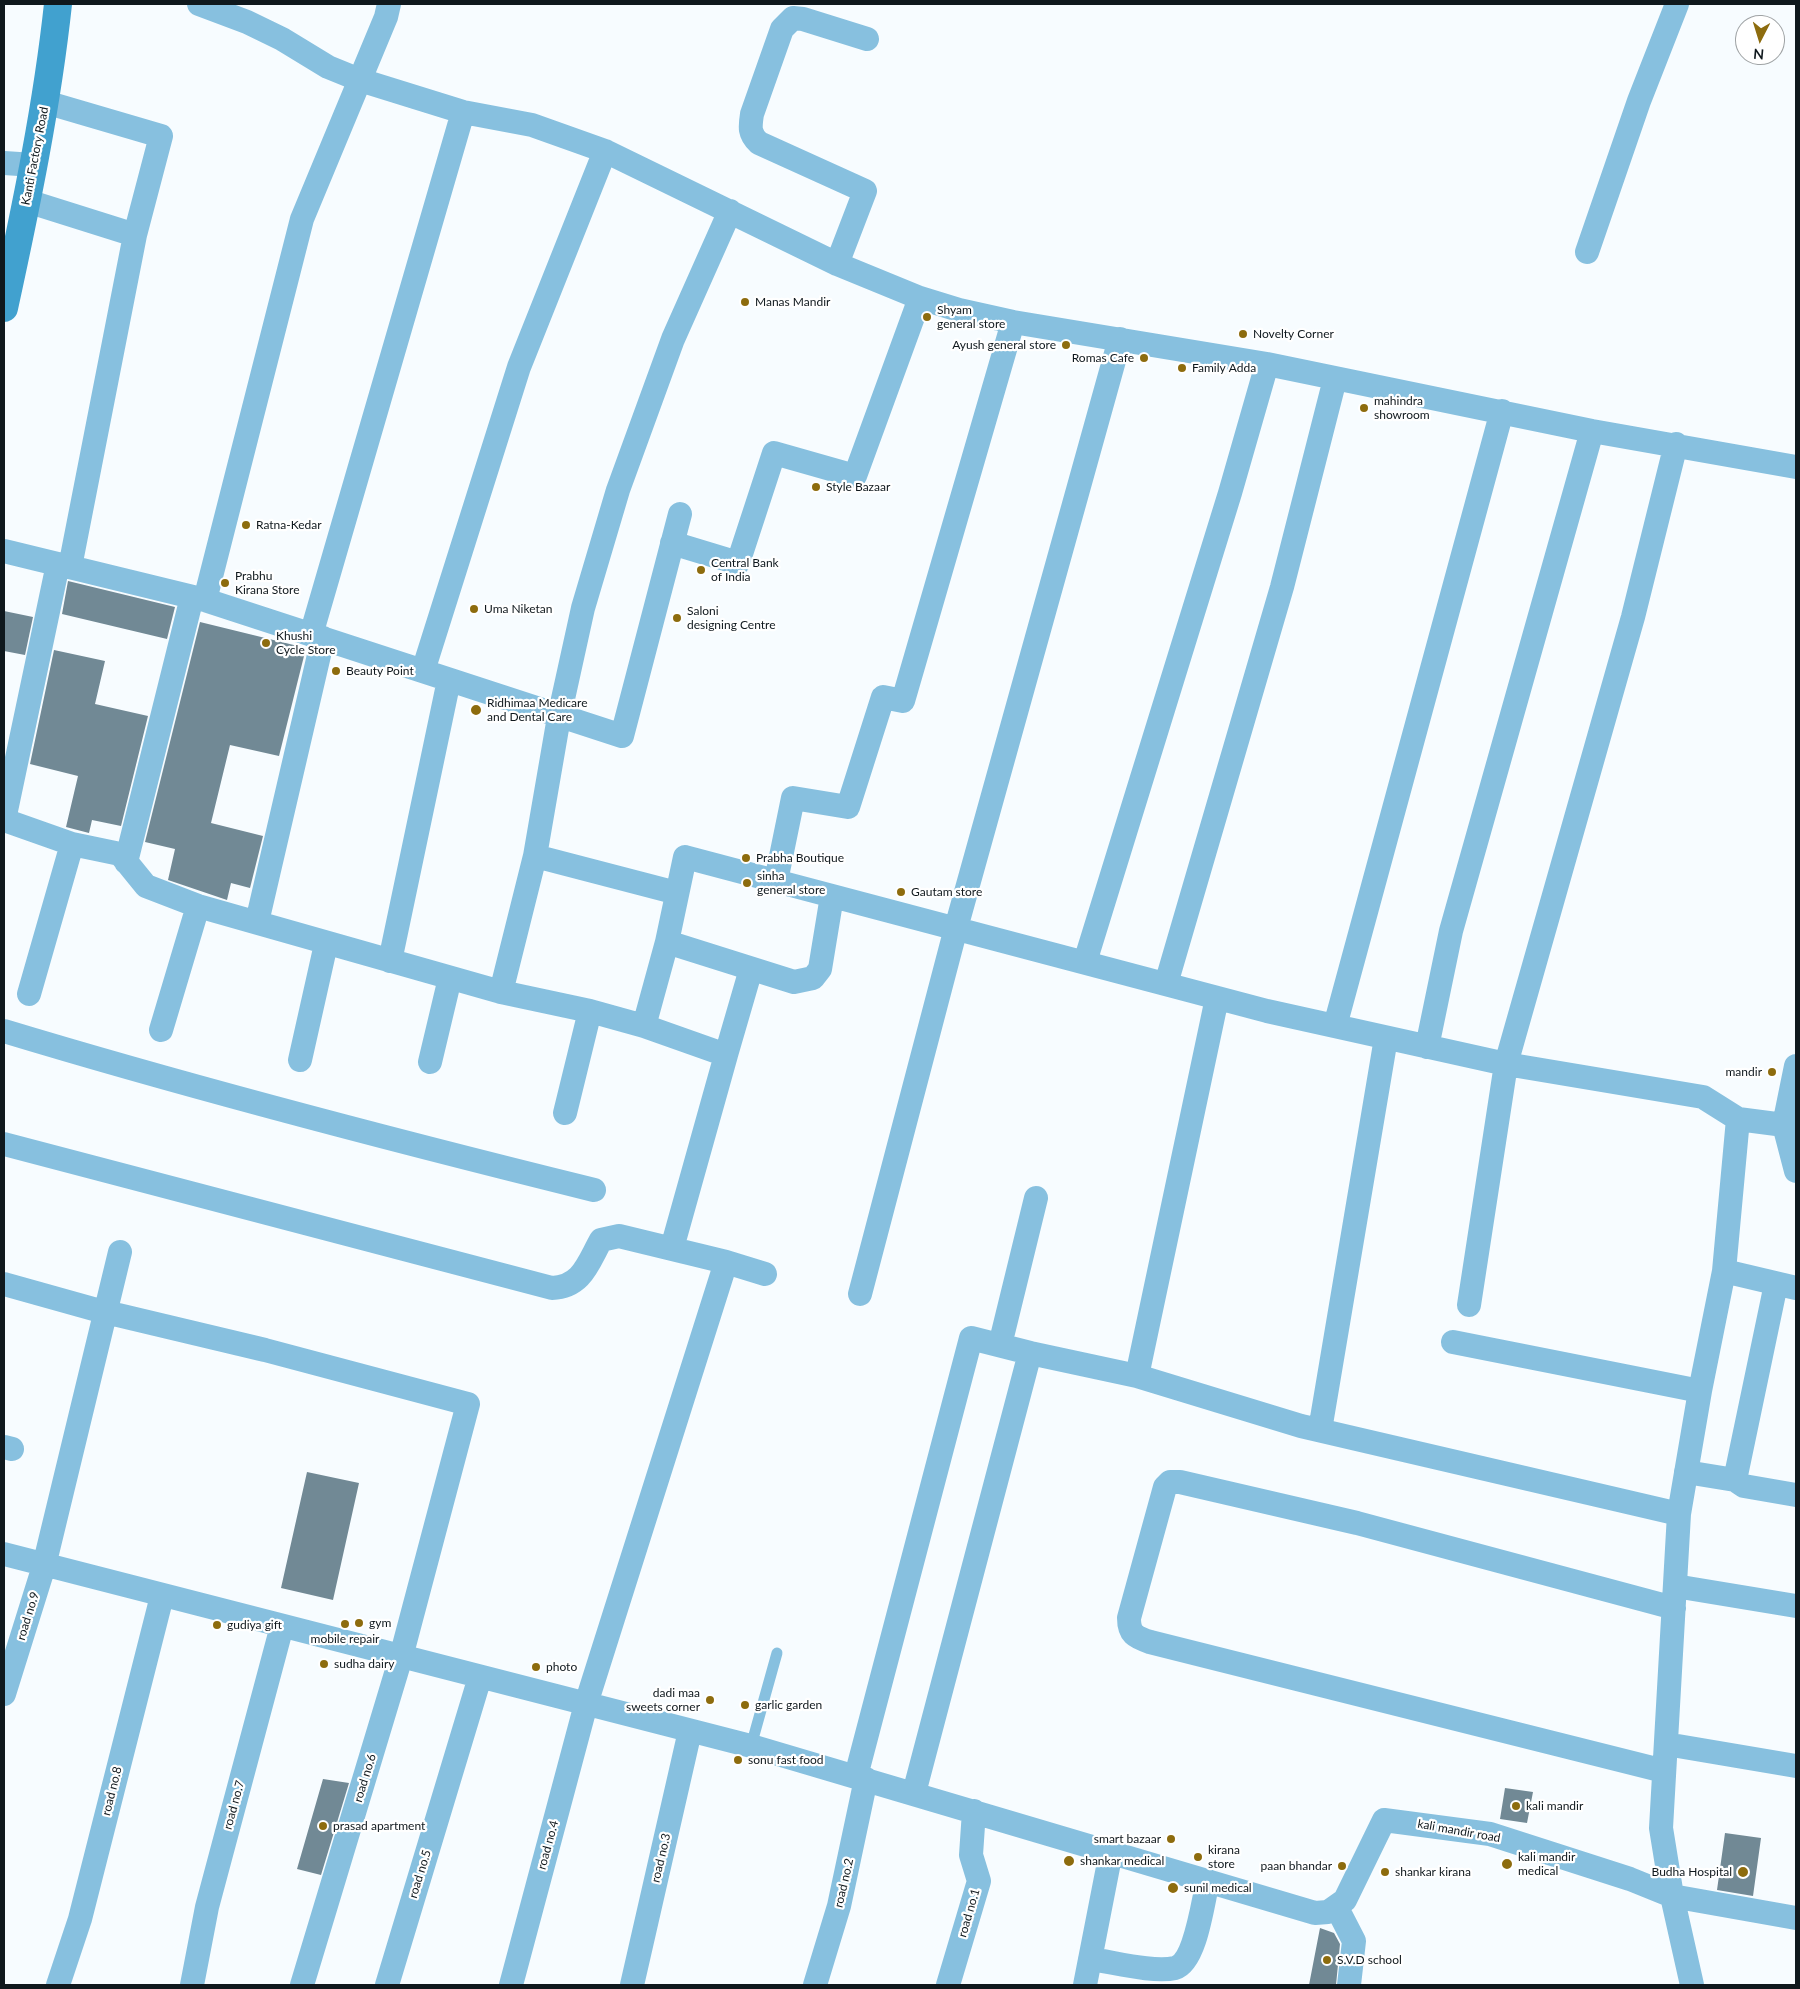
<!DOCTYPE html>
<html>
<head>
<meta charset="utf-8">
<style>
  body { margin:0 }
  #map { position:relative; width:1800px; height:1989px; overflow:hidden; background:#f7fcff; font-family:Lato,sans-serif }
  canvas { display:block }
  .frame { position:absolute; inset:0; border:5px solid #0f181d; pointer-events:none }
  .north { position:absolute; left:1735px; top:15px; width:50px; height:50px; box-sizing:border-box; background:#fff; border:1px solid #9fa3a5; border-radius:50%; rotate:185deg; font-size:14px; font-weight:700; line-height:20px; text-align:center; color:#0f181d }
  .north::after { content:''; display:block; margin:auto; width:18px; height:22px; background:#8d6c0e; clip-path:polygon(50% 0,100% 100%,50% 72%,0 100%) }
</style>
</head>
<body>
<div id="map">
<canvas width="1800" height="1989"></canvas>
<div class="frame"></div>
<div class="north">N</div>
</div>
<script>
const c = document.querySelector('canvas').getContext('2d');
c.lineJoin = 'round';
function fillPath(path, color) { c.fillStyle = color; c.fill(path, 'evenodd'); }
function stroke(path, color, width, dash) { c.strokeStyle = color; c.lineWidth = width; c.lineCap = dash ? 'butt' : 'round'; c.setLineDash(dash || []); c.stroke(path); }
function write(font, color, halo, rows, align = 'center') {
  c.font = font + ' Lato,sans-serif'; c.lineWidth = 4.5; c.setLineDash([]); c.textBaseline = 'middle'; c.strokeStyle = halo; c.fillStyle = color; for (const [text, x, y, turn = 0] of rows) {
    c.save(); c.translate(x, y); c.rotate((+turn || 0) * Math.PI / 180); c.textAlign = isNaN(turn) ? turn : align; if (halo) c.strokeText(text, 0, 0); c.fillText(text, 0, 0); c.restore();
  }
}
fillPath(new Path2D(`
  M 68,581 L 175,607 L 167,639 L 62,614 Z
  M 4,611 L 33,617 L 25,655 L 4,651 Z
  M 200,622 L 306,648 L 279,756 L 230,745 L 211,823 L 263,836 L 250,888 L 231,883 L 227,900 L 168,880 L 175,849 L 145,842 Z
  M 54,650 L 105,661 L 95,704 L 148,716 L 121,826 L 92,820 L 89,833 L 66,827 L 78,776 L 30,764 Z
  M 307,1472 L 359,1483 L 333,1600 L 281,1588 Z
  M 323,1779 L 349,1783 L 321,1875 L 297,1869 Z
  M 1505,1788 L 1533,1792 L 1527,1823 L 1500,1819 Z
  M 1725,1833 L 1761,1838 L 1753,1896 L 1717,1890 Z
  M 1320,1928 L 1334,1933 L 1340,1944 L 1336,1985 L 1309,1985 Z`), '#718995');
stroke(new Path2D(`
  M 751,1746 L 777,1653`), '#87c0df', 11);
stroke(new Path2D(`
  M 199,4 L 247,22 L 282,39 L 328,67 L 360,80 L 463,112 L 532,125 L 605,151 L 837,264 L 920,298 L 959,310 L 1013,322 L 1267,364 L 1592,431 L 1796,467
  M 45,102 L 161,136 L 135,235 L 70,567
  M 4,163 L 34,165
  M 27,201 L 135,235
  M 1587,252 L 1639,101 L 1677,4
  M 837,264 L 865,191 L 759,143 C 749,134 750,127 752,114 L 782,29 L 793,18 L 803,19 L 867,39
  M 672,543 L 738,563 L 774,453 L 855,476 L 920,298
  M 4,551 L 205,600 L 622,736 L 680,514
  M 205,600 L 302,219 L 386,17 L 389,4
  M 311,635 L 463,112
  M 423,671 L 519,367 L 605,151
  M 4,820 L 58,564
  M 4,820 L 72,844 L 29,994
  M 72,844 L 120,854 L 146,886 L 198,906 L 501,992 L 590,1011 L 565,1113
  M 535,856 L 677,893
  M 126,862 L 192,597
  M 776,881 L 793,798 L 848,807 L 883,697 L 903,701 L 1013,322
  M 257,922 L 323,638
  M 667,942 L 794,982 L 813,978 L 820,969 L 832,896
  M 390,961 L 449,680
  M 1085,962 L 1230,493 L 1267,364
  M 1166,984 L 1282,587 L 1335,379
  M 501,992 L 535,856 L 559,717 L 583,608 L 618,490 L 673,339 L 730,211
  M 1217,998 L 1137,1376 L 1301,1426 L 1679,1514
  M 590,1011 L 644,1026
  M 1335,1026 L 1502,411
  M 161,1030 L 198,906
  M 4,1031 C 199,1090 396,1141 594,1190
  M 1427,1047 L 1451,931 L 1592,431
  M 726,1055 L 751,969
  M 300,1060 L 326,944
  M 430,1062 L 450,978
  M 1784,1125 L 1796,1171
  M 4,1144 L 552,1288 C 582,1287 588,1263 601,1240 L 619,1236 L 726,1262
  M 672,1248 L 726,1055 L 644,1026 L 667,942 L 685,857 L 1267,1011 L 1506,1064 L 1703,1097 L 1738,1119
  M 1724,1271 L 1796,1288
  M 4,1284 L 97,1310 L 265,1350 L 468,1404 L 401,1657 L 302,1985
  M 1776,1284 L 1735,1480 L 1744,1486 L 1796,1495
  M 860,1294 L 956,928 L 1120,339
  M 1469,1305 L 1506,1064 L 1633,617 L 1676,444
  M 1453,1342 L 1700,1391
  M 1000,1345 L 1036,1198
  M 1320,1430 L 1386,1038
  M 4,1447 L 12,1449
  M 1686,1472 L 1735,1480
  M 4,1554 L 751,1746 L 1315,1913 L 1328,1912 L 1345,1900 L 1384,1820 L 1490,1834 L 1630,1879 L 1672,1896 L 1796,1918
  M 1675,1586 L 1796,1606
  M 4,1694 L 44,1566 L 120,1252
  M 1666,1744 L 1796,1766
  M 1664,1771 L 1150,1642 C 1135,1637 1129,1634 1129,1618 L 1165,1487 L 1170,1482 L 1180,1482 L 1357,1523 L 1674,1608
  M 856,1776 L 971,1338 L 1030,1353
  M 914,1793 L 1030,1353 L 1137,1376
  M 1337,1908 L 1354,1941 L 1349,1985
  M 1090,1959 C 1113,1962 1153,1973 1175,1968 C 1196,1962 1203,1900 1208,1881
  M 58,1985 L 80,1919 L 162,1596
  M 192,1985 L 207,1907 L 282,1626
  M 387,1985 L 480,1677
  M 511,1985 L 586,1704 L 726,1262 L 765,1274
  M 632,1985 L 690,1731
  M 815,1985 L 839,1906 L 866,1779
  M 948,1985 L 979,1881 L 971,1855 L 974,1811
  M 1085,1985 L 1111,1852
  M 1692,1985 L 1672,1896 L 1661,1828 L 1679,1514 L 1700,1391 L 1724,1271 L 1738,1119 L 1784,1125 L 1796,1066`), '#87c0df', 24);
stroke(new Path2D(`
  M 4,308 C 26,207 47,106 58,4`), '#41a1cf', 28);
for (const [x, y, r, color] of [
  [745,302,5,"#8d6c0e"],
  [927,317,5,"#8d6c0e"],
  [1243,334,5,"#8d6c0e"],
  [1066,345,5,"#8d6c0e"],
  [1144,358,5,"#8d6c0e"],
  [1182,368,5,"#8d6c0e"],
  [1364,408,5,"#8d6c0e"],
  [816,487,5,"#8d6c0e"],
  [246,525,5,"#8d6c0e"],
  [701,570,5,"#8d6c0e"],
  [225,583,5,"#8d6c0e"],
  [474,609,5,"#8d6c0e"],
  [677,618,5,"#8d6c0e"],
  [266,643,5,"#8d6c0e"],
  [336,671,5,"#8d6c0e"],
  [476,710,6,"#8d6c0e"],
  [746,858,5,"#8d6c0e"],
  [747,883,5,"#8d6c0e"],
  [901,892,5,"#8d6c0e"],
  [1772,1072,5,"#8d6c0e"],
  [359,1623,5,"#8d6c0e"],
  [345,1624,5,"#8d6c0e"],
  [217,1625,5,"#8d6c0e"],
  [324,1664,5,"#8d6c0e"],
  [536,1667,5,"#8d6c0e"],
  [710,1700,5,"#8d6c0e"],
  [745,1705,5,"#8d6c0e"],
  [738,1760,5,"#8d6c0e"],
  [1516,1806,5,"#8d6c0e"],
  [323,1826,5,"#8d6c0e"],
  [1171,1839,5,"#8d6c0e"],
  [1198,1857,5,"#8d6c0e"],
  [1069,1861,6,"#8d6c0e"],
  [1507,1864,6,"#8d6c0e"],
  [1342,1866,5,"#8d6c0e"],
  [1385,1872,5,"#8d6c0e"],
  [1743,1872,6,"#8d6c0e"],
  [1173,1888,6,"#8d6c0e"],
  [1327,1960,5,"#8d6c0e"]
]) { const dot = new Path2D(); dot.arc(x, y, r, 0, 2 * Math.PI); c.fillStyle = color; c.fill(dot); stroke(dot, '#fff', 2); }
write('12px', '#0f181d', '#fff', [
  ["Kanti Factory Road",35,156,-79],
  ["road no.9",28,1616,-73],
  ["road no.6",365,1778,-73],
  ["road no.8",112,1791,-76],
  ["road no.7",234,1805,-75],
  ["kali mandir road",1459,1831,10],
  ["road no.4",548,1845,-75],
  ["road no.3",661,1858,-77],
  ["road no.5",420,1874,-73],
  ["road no.2",844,1883,-77],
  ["road no.1",969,1913,-74]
]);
write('12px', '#0f181d', '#fff', [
  ["Manas Mandir",755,302],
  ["Shyam",937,310],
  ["general store",937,324],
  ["Novelty Corner",1253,334],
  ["Ayush general store",1056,345,"right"],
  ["Romas Cafe",1134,358,"right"],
  ["Family Adda",1192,368],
  ["mahindra",1374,401],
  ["showroom",1374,415],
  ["Style Bazaar",826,487],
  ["Ratna-Kedar",256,525],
  ["Central Bank",711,563],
  ["of India",711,577],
  ["Prabhu",235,576],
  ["Kirana Store",235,590],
  ["Uma Niketan",484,609],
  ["Saloni",687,611],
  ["designing Centre",687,625],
  ["Khushi",276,636],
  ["Cycle Store",276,650],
  ["Beauty Point",346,671],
  ["Ridhimaa Medicare",487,703],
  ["and Dental Care",487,717],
  ["Prabha Boutique",756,858],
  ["sinha",757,876],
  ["general store",757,890],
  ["Gautam store",911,892],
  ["mandir",1762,1072,"right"],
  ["gym",369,1623],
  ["gudiya gift",227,1625],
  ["mobile repair",345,1639,"center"],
  ["sudha dairy",334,1664],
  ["photo",546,1667],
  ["dadi maa",700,1693,"right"],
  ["sweets corner",700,1707,"right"],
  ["garlic garden",755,1705],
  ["sonu fast food",748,1760],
  ["kali mandir",1526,1806],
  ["prasad apartment",333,1826],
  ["smart bazaar",1161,1839,"right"],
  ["kirana",1208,1850],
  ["store",1208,1864],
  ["kali mandir",1518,1857],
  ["medical",1518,1871],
  ["shankar medical",1080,1861],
  ["paan bhandar",1332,1866,"right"],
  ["shankar kirana",1395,1872],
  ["Budha Hospital",1732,1872,"right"],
  ["sunil medical",1184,1888],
  ["S.V.D school",1337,1960]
], 'left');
</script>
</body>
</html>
